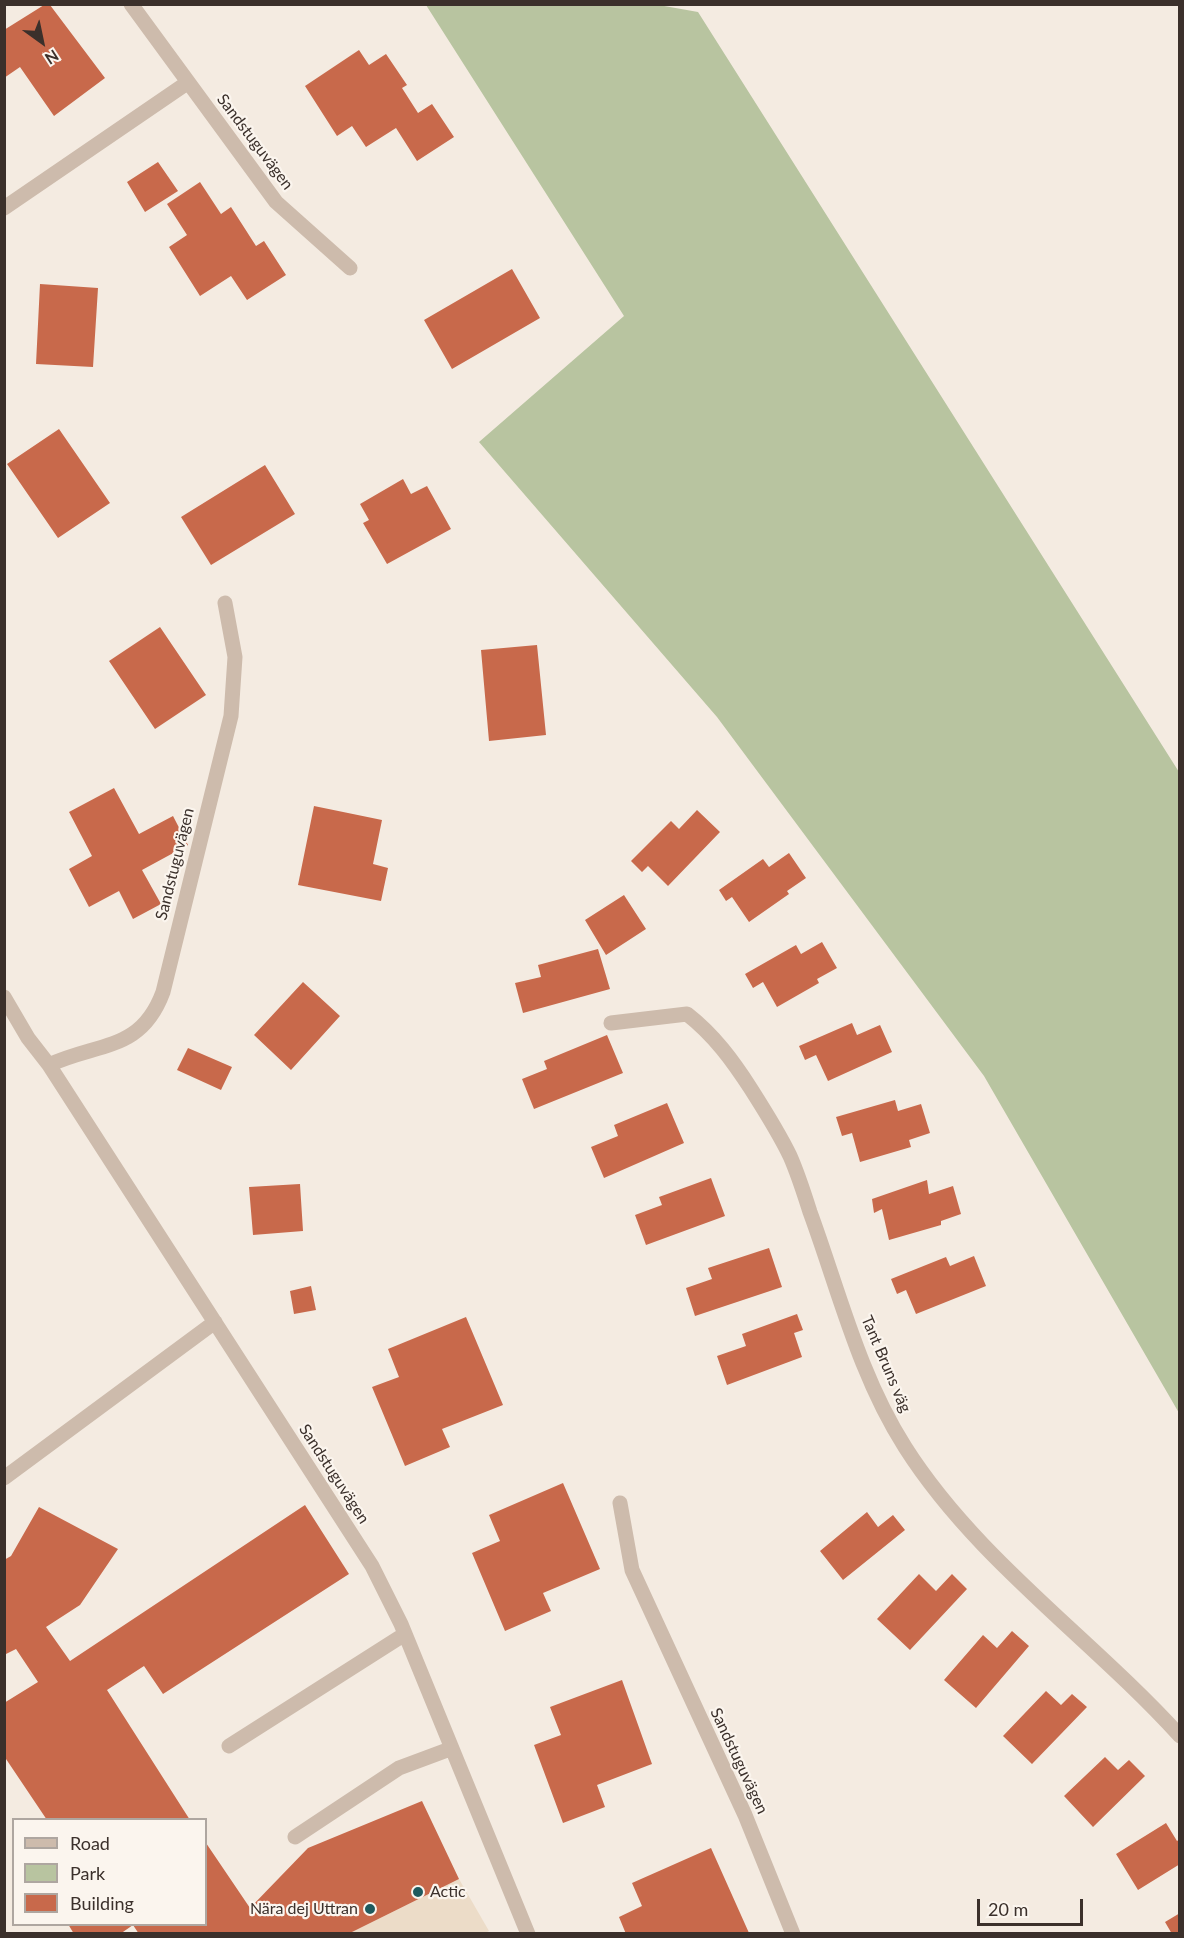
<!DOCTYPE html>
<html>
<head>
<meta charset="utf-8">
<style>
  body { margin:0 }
  #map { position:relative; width:1184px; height:1938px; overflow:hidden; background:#f4ebe1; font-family:Lato,sans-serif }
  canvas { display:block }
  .frame { position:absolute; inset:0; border:6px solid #3b302b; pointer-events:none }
  .legend { position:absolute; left:12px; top:1818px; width:195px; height:108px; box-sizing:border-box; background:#fbf5ee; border:2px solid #aea6a0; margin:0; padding:8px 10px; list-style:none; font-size:18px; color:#3b302b }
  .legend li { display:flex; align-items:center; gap:12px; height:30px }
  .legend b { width:30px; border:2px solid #aea6a0 }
  .north { position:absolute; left:12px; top:12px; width:60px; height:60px; -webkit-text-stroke:4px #fbf5ee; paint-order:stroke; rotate:147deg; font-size:16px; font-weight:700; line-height:24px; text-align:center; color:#3b302b }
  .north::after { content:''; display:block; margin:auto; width:21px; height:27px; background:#3b302b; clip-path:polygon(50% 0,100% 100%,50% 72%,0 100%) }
  .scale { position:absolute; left:977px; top:1899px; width:106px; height:27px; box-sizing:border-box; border:3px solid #3b302b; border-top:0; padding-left:8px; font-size:18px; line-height:21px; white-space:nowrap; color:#3b302b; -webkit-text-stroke:4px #fbf5ee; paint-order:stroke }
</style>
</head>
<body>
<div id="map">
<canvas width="1184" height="1938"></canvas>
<div class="frame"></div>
<ul class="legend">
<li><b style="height:8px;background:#cdbbac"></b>Road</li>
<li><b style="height:16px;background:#b8c4a0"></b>Park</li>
<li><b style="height:16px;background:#c8694b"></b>Building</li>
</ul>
<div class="north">N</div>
<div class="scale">20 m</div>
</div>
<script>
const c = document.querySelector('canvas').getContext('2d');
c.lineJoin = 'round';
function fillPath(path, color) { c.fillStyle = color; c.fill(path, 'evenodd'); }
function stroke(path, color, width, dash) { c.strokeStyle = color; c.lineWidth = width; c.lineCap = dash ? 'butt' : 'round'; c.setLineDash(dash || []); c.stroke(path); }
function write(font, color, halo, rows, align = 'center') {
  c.font = font + ' Lato,sans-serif'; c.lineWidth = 4.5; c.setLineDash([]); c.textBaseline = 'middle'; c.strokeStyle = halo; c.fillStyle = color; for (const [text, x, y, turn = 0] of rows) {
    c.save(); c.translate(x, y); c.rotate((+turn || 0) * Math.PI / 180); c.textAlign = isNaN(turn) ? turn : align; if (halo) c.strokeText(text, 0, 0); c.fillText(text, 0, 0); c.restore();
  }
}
fillPath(new Path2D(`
  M 653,4 L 698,12 L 1179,772 L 1179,1413 L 984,1076 L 717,717 L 479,442 L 624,316 L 426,5 Z`), '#b8c4a0');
fillPath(new Path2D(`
  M 459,1879 L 489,1931 L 483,1934 L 348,1934 Z`), '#ecdcc8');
fillPath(new Path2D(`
  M 44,5 L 50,5 L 105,78 L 54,116 L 20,67 L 4,78 L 4,30 Z
  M 359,50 L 369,65 L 386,54 L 407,85 L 402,88 L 418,113 L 432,104 L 454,137 L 417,161 L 396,128 L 366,147 L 352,126 L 337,136 L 305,86 Z
  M 158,162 L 178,191 L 145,212 L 127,182 Z
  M 200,182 L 221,214 L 231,207 L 256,246 L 264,241 L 286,275 L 247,300 L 231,276 L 200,296 L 169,247 L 187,235 L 167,204 Z
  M 512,269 L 540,318 L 452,369 L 424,320 Z
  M 40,284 L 98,288 L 93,367 L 36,364 Z
  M 59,429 L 110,503 L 58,538 L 7,464 Z
  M 265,465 L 295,514 L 211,565 L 181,517 Z
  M 403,479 L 411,494 L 427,486 L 451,529 L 387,564 L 363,523 L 369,520 L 360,504 Z
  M 160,627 L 206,695 L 155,729 L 109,661 Z
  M 537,645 L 546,735 L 489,741 L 481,650 Z
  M 114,788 L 139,834 L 173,816 L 188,845 L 142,870 L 161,904 L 133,919 L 119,891 L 89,907 L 69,869 L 92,856 L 69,812 Z
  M 314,806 L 382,820 L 373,864 L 388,868 L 381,901 L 298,885 Z
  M 697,810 L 720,832 L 668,886 L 648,866 L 642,872 L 631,861 L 671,821 L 679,829 Z
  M 789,853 L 806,878 L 787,891 L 789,894 L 749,922 L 732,897 L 726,901 L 719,890 L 763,859 L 769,867 Z
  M 624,895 L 646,929 L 606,955 L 585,920 Z
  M 822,942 L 837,968 L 817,979 L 819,983 L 777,1007 L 763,982 L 753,988 L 745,974 L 796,945 L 801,954 Z
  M 598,949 L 610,989 L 523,1013 L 515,983 L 541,977 L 538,965 Z
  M 303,982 L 340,1016 L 291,1070 L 254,1035 Z
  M 852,1023 L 857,1035 L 880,1025 L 892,1052 L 828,1081 L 816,1055 L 805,1060 L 799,1046 Z
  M 607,1035 L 623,1073 L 534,1109 L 522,1079 L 547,1069 L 544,1061 Z
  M 188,1048 L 232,1067 L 221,1090 L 177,1070 Z
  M 895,1100 L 898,1111 L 921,1104 L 930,1133 L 909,1140 L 911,1147 L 860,1162 L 852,1133 L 842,1136 L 836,1117 Z
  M 667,1103 L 684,1143 L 604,1178 L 591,1147 L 618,1136 L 614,1125 Z
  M 711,1178 L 725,1216 L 646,1245 L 635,1215 L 662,1205 L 659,1197 Z
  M 927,1180 L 929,1194 L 953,1186 L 961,1214 L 941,1221 L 941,1225 L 889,1240 L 882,1209 L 874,1213 L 872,1199 Z
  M 300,1184 L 303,1231 L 253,1235 L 249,1187 Z
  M 769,1248 L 782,1287 L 695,1316 L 686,1288 L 712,1279 L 708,1268 Z
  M 974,1256 L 986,1286 L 916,1314 L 906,1290 L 897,1294 L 891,1279 L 946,1257 L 950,1266 Z
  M 311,1286 L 316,1310 L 294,1314 L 290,1291 Z
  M 797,1314 L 803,1330 L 794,1333 L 802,1357 L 727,1385 L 717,1356 L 746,1346 L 742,1334 Z
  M 466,1317 L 503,1405 L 442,1429 L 450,1447 L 405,1466 L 372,1387 L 399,1377 L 388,1349 Z
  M 563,1483 L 600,1569 L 543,1593 L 551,1611 L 505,1631 L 472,1553 L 500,1541 L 489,1515 Z
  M 305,1505 L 349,1574 L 163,1694 L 144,1666 L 107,1690 L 190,1820 L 47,1820 L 4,1756 L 4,1703 L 38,1682 L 16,1649 L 4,1655 L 4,1560 L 11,1556 L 39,1507 L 118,1549 L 80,1605 L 46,1627 L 70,1661 Z
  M 867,1512 L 878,1527 L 893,1515 L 905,1530 L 843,1580 L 820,1551 Z
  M 919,1574 L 936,1591 L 952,1574 L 967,1589 L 910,1650 L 877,1619 Z
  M 1012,1631 L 1029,1646 L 976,1708 L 944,1680 L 983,1635 L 997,1648 Z
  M 622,1680 L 652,1764 L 597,1785 L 605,1807 L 563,1823 L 534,1745 L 561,1735 L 550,1707 Z
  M 1046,1691 L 1061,1705 L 1072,1694 L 1087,1707 L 1032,1764 L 1003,1736 Z
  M 1105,1757 L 1118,1770 L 1129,1760 L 1145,1776 L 1093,1827 L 1064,1796 Z
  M 422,1801 L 459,1879 L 348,1934 L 139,1934 L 133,1925 L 120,1934 L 74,1934 L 68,1924 L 206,1924 L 206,1843 L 250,1908 L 308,1848 Z
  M 1166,1823 L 1177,1841 L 1180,1839 L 1180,1864 L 1138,1890 L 1116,1854 Z
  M 711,1848 L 749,1933 L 626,1934 L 619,1917 L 642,1906 L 632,1883 Z
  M 1180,1913 L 1180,1934 L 1172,1934 L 1165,1922 Z`), '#c8694b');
stroke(new Path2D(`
  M 131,4 L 276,202 L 350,268
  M 4,208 L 187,83
  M 4,997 L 28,1038 L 49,1065 L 372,1566 L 401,1624 L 528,1934
  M 611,1023 L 687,1014 C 714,1035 733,1061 751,1089 C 765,1111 779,1133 790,1156 C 798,1174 804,1193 810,1212 C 839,1291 859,1375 905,1447 C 976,1559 1091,1638 1180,1736
  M 49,1065 C 98,1042 141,1052 163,992 L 231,716 L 235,657 L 225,603
  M 4,1478 L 215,1322
  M 620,1503 L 632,1570 L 745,1815 L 793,1934
  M 229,1746 L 405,1634
  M 295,1837 L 399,1768 L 450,1749`), '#cdbbac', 15);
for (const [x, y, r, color] of [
  [418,1892,6,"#1f5a5e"],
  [370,1909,6,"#1f5a5e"]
]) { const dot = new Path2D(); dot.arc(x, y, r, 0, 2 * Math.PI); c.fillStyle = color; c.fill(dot); stroke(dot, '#fbf5ee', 2); }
write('16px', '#3b302b', '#fbf5ee', [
  ["Sandstuguvägen",255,142,53],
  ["Sandstuguvägen",175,864,-76],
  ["Tant Bruns väg",886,1364,67],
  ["Sandstuguvägen",334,1474,57],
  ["Sandstuguvägen",739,1761,65]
]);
write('16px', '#3b302b', '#fbf5ee', [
  ["Actic",430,1892],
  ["Nära dej Uttran",358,1909,"right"]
], 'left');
</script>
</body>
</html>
